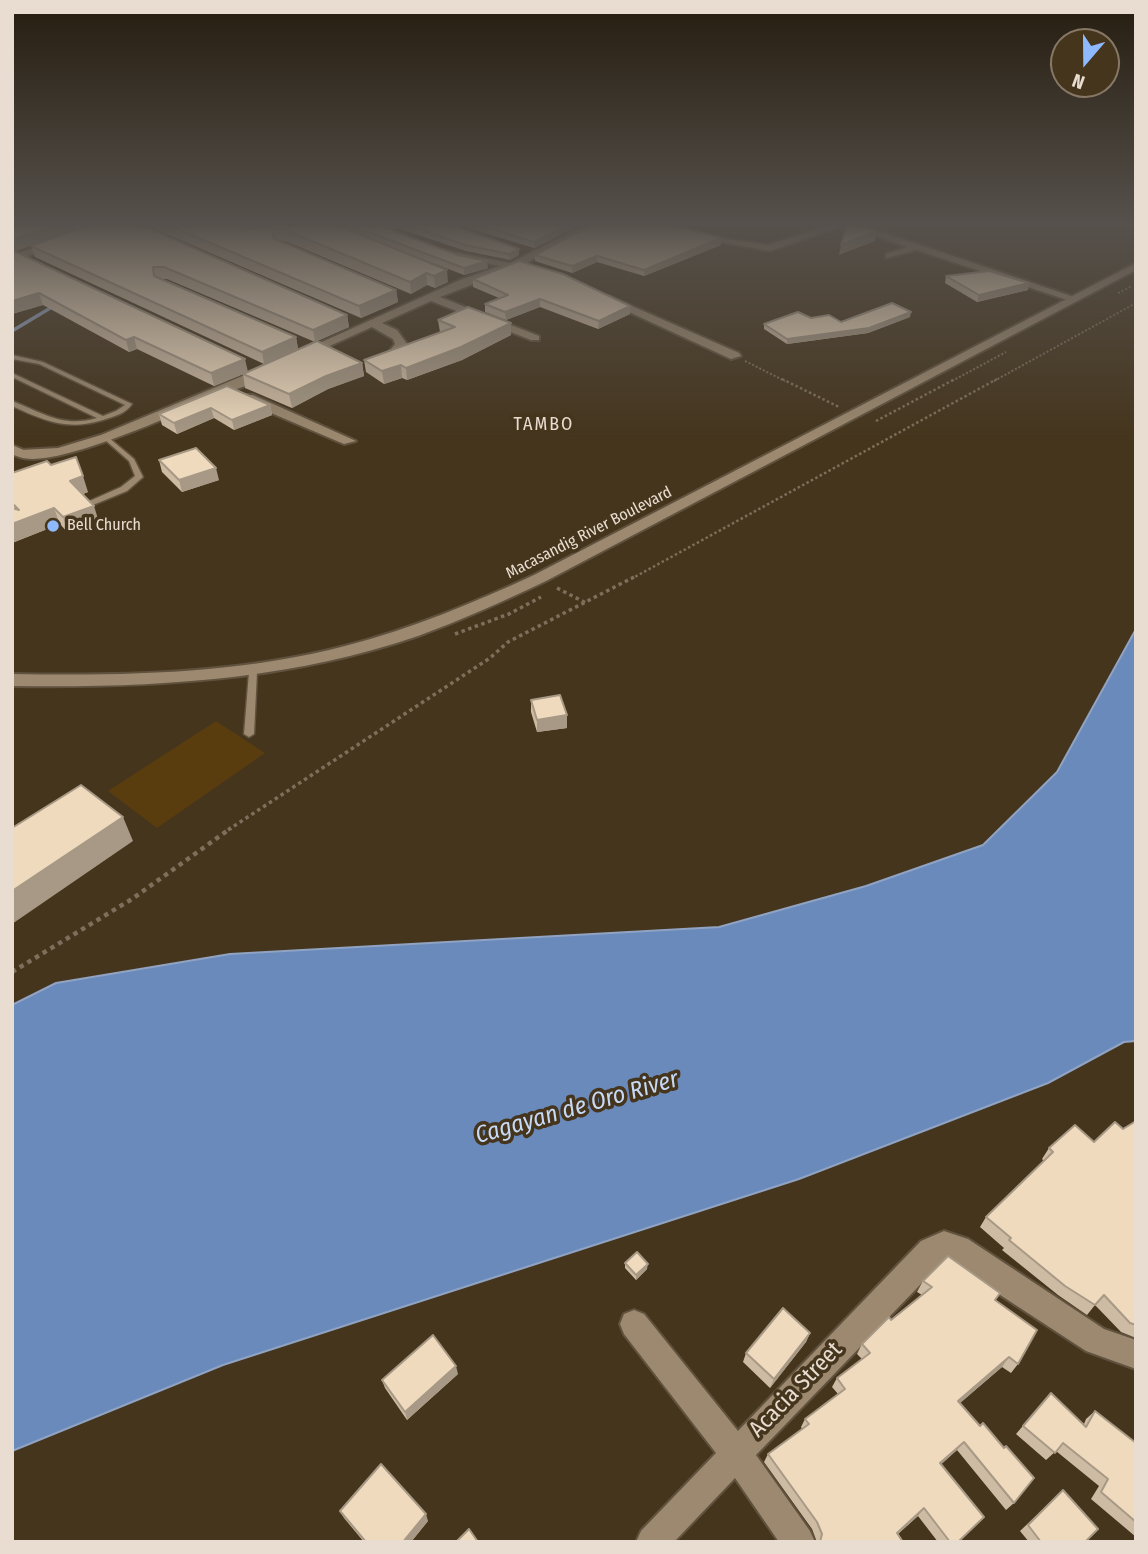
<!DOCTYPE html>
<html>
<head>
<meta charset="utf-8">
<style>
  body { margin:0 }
  #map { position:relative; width:1148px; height:1554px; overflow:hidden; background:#45351d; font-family:"Fira Sans Condensed",sans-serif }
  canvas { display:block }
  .frame { position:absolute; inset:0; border:14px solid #e8ddd0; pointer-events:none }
  .north { position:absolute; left:1050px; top:28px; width:70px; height:70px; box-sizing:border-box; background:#45351d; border:2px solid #867865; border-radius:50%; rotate:200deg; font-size:19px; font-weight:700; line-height:28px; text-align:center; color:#e8ddd0 }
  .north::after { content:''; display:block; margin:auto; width:24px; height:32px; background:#8eb9fc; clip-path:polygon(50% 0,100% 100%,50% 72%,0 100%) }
</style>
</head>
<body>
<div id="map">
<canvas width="1148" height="1554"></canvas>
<div class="frame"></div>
<div class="north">N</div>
</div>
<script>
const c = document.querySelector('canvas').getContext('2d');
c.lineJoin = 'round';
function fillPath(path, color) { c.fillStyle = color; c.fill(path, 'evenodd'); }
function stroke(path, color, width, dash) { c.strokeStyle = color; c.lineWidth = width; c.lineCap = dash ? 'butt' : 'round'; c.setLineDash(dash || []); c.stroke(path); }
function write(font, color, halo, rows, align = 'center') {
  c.font = font + ' "Fira Sans Condensed",sans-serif'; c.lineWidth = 7; c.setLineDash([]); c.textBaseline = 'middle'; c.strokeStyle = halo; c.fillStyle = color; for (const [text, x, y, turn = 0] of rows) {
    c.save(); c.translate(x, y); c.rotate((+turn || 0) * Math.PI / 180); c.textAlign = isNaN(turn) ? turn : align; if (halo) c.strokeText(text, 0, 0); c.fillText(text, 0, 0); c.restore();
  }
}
fillPath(new Path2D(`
  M 216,721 L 265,753 L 157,828 L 108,791 Z`), '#593d0f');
const water = new Path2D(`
  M 1136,629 L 1136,1041 L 1124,1042 L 1048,1083 L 799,1179 L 223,1365 L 12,1451 L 12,1005 L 56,983 L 230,954 L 719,927 L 866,886 L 983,845 L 1057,772 Z`);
fillPath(water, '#6a8abc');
stroke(water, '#90a3c2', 2);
stroke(new Path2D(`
  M 12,331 L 57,304`), '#90a3c2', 3.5);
const service = new Path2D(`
  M 12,355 L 43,362 L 132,404 C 125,414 115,416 103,420 C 67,431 45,421 12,406 L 12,401 C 43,413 63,428 97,418 L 12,377 L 12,373 L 103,416 L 116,411 L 125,405 L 39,364 L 12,359 Z
  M 104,437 L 108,437 L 134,459 L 143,477 L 127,491 L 88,507 L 84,505 L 85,503 L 121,487 L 135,476 L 129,461 L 104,439 Z
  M 253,669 L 257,672 L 254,734 L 249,737 L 244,734 L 249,672 Z`);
const minor = new Path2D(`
  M 587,224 L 599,224 L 523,265 L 440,297 L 539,336 L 539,340 L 531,340 L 431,301 L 382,323 L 397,330 L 407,344 L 393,362 L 383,359 L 395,344 L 393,339 L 372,327 L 305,357 L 295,354 L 460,280 L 499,266 L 444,254 L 444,250 L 510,263 Z
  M 832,224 L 858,224 L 1077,298 L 1067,300 L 917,250 L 886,258 L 886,254 L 907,247 L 845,225 L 770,251 L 709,240 L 714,237 L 769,245 Z
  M 55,241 L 59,242 L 59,246 L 12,261 L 12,255 Z
  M 609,296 L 739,353 L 741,356 L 731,359 L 605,301 L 605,297 Z
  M 264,367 L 274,370 C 259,384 230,390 211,399 C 179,412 40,477 14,454 L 21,450 L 58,448 L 101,435 Z
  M 243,395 L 253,395 L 356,441 L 344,444 L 243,401 Z
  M 944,1231 L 968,1239 L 1104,1329 L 1136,1340 L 1136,1369 L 1086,1351 L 945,1259 L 756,1455 L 810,1531 L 815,1542 L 779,1542 L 735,1478 L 674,1542 L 636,1542 L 641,1531 L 716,1453 L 624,1334 L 620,1324 L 624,1314 L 634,1310 L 644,1314 L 738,1431 L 921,1241 Z`);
const tertiary = new Path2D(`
  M 1136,263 L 1136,270 L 546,581 C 504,601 462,620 418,636 C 287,681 150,688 12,686 L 12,674 C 124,676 237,674 345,646 C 411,629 473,603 534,575 Z
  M 12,445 L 26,451 L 26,457 L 12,455 Z`);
stroke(service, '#60523e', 3);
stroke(minor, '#60523e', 4);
stroke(tertiary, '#60523e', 4);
stroke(new Path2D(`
  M 1118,293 L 1132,286
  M 745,361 L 785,381
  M 952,381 L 1006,352
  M 994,381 L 1136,303`), '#7d6f5b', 2, [2, 2]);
stroke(new Path2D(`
  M 782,379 L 839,407
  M 876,421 L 955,379
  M 631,579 L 997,379`), '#7d6f5b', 2.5, [2.5, 2.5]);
stroke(new Path2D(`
  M 557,588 L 586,603
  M 455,634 L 509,614 L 541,597
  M 228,830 L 490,658 L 508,642 L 634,577`), '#7d6f5b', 3.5, [3.5, 3.5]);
stroke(new Path2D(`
  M 12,972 L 132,899 L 231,828`), '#7d6f5b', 4.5, [4.5, 4.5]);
fillPath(service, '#9c896f');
fillPath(minor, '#9c896f');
fillPath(tertiary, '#9c896f');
fillPath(new Path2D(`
  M 12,224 L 347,315 L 349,327 L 315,342 L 167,279 L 162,279 L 296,337 L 298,349 L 264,364 L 35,257 L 31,246 L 39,243 L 14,251 L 248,372 L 214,386 L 137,349 L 129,352 L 43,305 L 12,314 Z
  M 143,224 L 448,224 L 519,249 L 519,255 L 510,260 L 466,251 L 397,228 L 389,230 L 488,268 L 464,275 L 393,248 L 448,282 L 435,288 L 427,285 L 411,294 L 285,241 L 280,241 L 396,290 L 398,302 L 361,318 Z
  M 455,224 L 582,224 L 534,248 Z
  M 721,245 L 644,276 L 597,262 L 572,273 L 535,261 L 535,255 Z
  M 946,276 L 1028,290 L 977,302 L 945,283 Z
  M 473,279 L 630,306 L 630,314 L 598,329 L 540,307 L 506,320 L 485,312 L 485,304 L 499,298 L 473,287 Z
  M 910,317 L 868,333 L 787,344 L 764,329 L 764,324 L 811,318 L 841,322 Z
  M 438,320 L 511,335 L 462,360 L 407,380 L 402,378 L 384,384 L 366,372 L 364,360 L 440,332 Z
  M 362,363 L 364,376 L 328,389 L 292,408 L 245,388 L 243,374 Z
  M 227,386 L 270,405 L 272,415 L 234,430 L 214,418 L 177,434 L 162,425 L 159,414 Z
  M 159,460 L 219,480 L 182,492 L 162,472 Z
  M 51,465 L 88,492 L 83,494 L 99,522 L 68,533 L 60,524 L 12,543 L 12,473 Z
  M 531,700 L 567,715 L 567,728 L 537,732 L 531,712 Z
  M 1136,1121 L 1136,1338 L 1121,1332 L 1095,1305 L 1087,1315 L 1058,1295 L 1002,1250 L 1004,1248 L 980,1227 L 986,1217 L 1044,1161 L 1042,1159 L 1049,1148 L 1094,1142 L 1123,1129 Z
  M 625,1263 L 647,1269 L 636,1280 L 625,1268 Z
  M 923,1281 L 995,1300 L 1018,1364 L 1011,1373 L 1002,1367 L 960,1403 L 1014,1503 L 1006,1510 L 957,1450 L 941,1464 L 958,1542 L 938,1542 L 918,1516 L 898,1534 L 903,1542 L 817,1542 L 812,1529 L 764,1462 L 768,1454 L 802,1429 L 801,1427 L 805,1419 L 838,1394 L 832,1387 L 837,1378 L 862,1359 L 857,1354 L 862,1344 L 922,1295 L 917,1292 Z
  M 810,1333 L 806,1342 L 770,1388 L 743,1362 L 746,1353 Z
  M 458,1374 L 407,1420 L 385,1388 L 382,1380 Z
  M 1044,1401 L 1084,1424 L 1086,1419 L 1095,1411 L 1136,1443 L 1136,1537 L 1091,1499 L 1099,1486 L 1056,1451 L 1046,1460 L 1016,1434 Z
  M 1063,1490 L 1085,1542 L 1029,1542 L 1020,1531 Z
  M 340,1511 L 428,1521 L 411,1542 L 364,1542 L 344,1518 Z`), '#cebba3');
fillPath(new Path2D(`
  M 60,224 L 97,224 L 13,252 L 12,254 L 12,239 Z
  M 257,224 L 277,224 L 246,231 Z
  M 384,224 L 396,224 L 397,228 L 385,231 Z
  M 569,224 L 582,224 L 534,248 L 534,242 Z
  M 876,231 L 875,241 L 839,255 L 841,245 Z
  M 721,238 L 721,245 L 644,276 L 644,270 Z
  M 519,249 L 519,255 L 510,260 L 509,254 Z
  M 597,256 L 597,262 L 572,273 L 572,266 Z
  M 487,261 L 488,268 L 464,275 L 464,268 Z
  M 447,270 L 448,282 L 435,288 L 434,276 Z
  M 426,273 L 427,285 L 411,294 L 410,282 Z
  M 1029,283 L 1028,290 L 977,302 L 979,295 Z
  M 396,290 L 398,302 L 361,318 L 359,306 Z
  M 39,293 L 43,305 L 12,314 L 12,301 Z
  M 540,299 L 540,307 L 506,320 L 505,312 Z
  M 630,306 L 630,314 L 598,329 L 599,321 Z
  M 911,312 L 910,317 L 868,333 L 787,344 L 787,339 Z
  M 347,315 L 349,327 L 315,342 L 313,330 Z
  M 511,323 L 511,335 L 462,360 L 407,380 L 406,368 Z
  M 134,337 L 137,349 L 129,352 L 126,340 Z
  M 296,337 L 298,349 L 264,364 L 262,352 Z
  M 245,359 L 248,372 L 214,386 L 211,373 Z
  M 362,363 L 364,376 L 328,389 L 292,408 L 289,394 L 326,376 Z
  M 401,365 L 402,378 L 384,384 L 382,371 Z
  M 270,405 L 272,415 L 234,430 L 232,420 Z
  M 211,408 L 214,418 L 177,434 L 174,423 Z
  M 216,468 L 219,480 L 182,492 L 179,480 Z
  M 83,476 L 88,492 L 75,497 L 70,481 Z
  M 94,506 L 99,522 L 68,533 L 63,517 Z
  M 54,508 L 60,524 L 12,543 L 12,524 Z
  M 567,715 L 567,728 L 537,732 L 537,720 Z
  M 123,817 L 133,841 L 12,924 L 12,891 Z
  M 648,1264 L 647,1269 L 636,1280 L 636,1275 Z
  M 810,1333 L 806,1342 L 770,1388 L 774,1379 Z
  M 1009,1357 L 1002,1367 L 952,1410 L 958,1401 Z
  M 456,1366 L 458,1374 L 407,1420 L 405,1412 Z
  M 964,1442 L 957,1450 L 934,1471 L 940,1463 Z
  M 924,1508 L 918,1516 L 891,1540 L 897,1533 Z
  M 426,1514 L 428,1521 L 411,1542 L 403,1542 Z`), '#a79985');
const building = new Path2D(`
  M 12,224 L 60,224 L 12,239 Z
  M 91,224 L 139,224 L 347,315 L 313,330 L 164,267 L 153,267 L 154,276 L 296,337 L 262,352 L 31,246 Z
  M 166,224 L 257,224 L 246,231 L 272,224 L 335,224 L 447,270 L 434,276 L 426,273 L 410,282 L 283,229 L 272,230 L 273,238 L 396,290 L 359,306 Z
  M 347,224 L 386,224 L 384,224 L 385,228 L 458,255 L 487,261 L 464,268 Z
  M 404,224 L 448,224 L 519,249 L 509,254 L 465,245 Z
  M 475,224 L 569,224 L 534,242 Z
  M 593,224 L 671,224 L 721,238 L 644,270 L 597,256 L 572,266 L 535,255 Z
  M 847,224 L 857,224 L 876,231 L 841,245 Z
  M 12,251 L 14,251 L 245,359 L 211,373 L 134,337 L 126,340 L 39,293 L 12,301 Z
  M 519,261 L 563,274 L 630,306 L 599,321 L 540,299 L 505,312 L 485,304 L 508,295 L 473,279 Z
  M 989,271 L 1029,283 L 979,295 L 946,276 Z
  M 892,303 L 911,312 L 869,328 L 787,339 L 764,324 L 798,312 L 811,318 L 829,315 L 841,322 Z
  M 468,307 L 511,323 L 461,347 L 406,368 L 401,365 L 382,371 L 364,360 L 455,327 L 438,320 Z
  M 317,341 L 362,363 L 326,376 L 289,394 L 243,374 Z
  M 227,386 L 270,405 L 232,420 L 211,408 L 174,423 L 159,414 Z
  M 196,448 L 216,468 L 179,480 L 159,460 Z
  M 76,457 L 83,476 L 70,481 L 94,506 L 63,517 L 54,508 L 12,524 L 12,508 L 19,510 L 12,503 L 12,473 L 47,461 L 51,465 Z
  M 560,695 L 567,715 L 537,720 L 531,700 Z
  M 81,785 L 123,817 L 12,891 L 12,828 Z
  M 1136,1121 L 1136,1325 L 1130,1323 L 1104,1295 L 1095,1305 L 1065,1286 L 1009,1240 L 1011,1238 L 986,1217 L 1053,1152 L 1049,1148 L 1075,1125 L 1094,1142 L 1115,1122 L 1123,1129 Z
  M 637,1252 L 648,1264 L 636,1275 L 625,1263 Z
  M 948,1256 L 1000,1293 L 995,1300 L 1037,1330 L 1018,1364 L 1009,1357 L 958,1401 L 980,1426 L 983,1423 L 1004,1448 L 1006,1446 L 1034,1478 L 1014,1503 L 964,1442 L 940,1463 L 984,1517 L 958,1542 L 950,1542 L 924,1508 L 897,1533 L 903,1542 L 820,1542 L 822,1534 L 817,1522 L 768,1454 L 809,1424 L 805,1419 L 845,1389 L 837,1378 L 870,1353 L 862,1344 L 889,1317 L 891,1320 L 932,1287 L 923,1281 Z
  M 783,1308 L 810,1333 L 774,1379 L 746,1353 Z
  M 433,1335 L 456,1366 L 405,1412 L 382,1380 Z
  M 1051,1393 L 1086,1427 L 1095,1411 L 1136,1443 L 1136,1522 L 1101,1492 L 1108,1479 L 1063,1443 L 1055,1453 L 1023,1426 Z
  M 381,1464 L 426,1514 L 403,1542 L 366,1542 L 340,1511 Z
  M 1063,1490 L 1098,1529 L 1085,1542 L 1041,1542 L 1028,1525 Z
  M 469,1529 L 478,1542 L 456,1542 Z`);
fillPath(building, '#efdabe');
stroke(building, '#a79985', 2);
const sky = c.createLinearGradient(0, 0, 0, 441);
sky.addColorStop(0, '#261d10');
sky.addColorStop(0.51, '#56514c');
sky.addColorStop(1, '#56514c00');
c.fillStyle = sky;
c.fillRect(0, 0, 1148, 441);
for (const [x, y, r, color] of [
  [53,526,7,"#8eb9fc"]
]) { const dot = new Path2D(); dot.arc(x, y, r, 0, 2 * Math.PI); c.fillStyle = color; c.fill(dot); stroke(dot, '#45351d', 2.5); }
write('16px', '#e8ddd0', '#45351d', [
  ["Bell Church",67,526]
], 'left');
write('16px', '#e8ddd0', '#45351d', [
  ["Macasandig River Boulevard",589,533,-27]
]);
c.letterSpacing = '2px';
write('18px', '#e8ddd0', '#45351d', [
  ["TAMBO",544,425]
]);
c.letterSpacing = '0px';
write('23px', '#e8ddd0', '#45351d', [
  ["Acacia Street",796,1390,-46]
]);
write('italic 24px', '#c6d9f6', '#45351d', [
  ["Cagayan de Oro River",577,1108,-16]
]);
</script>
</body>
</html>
